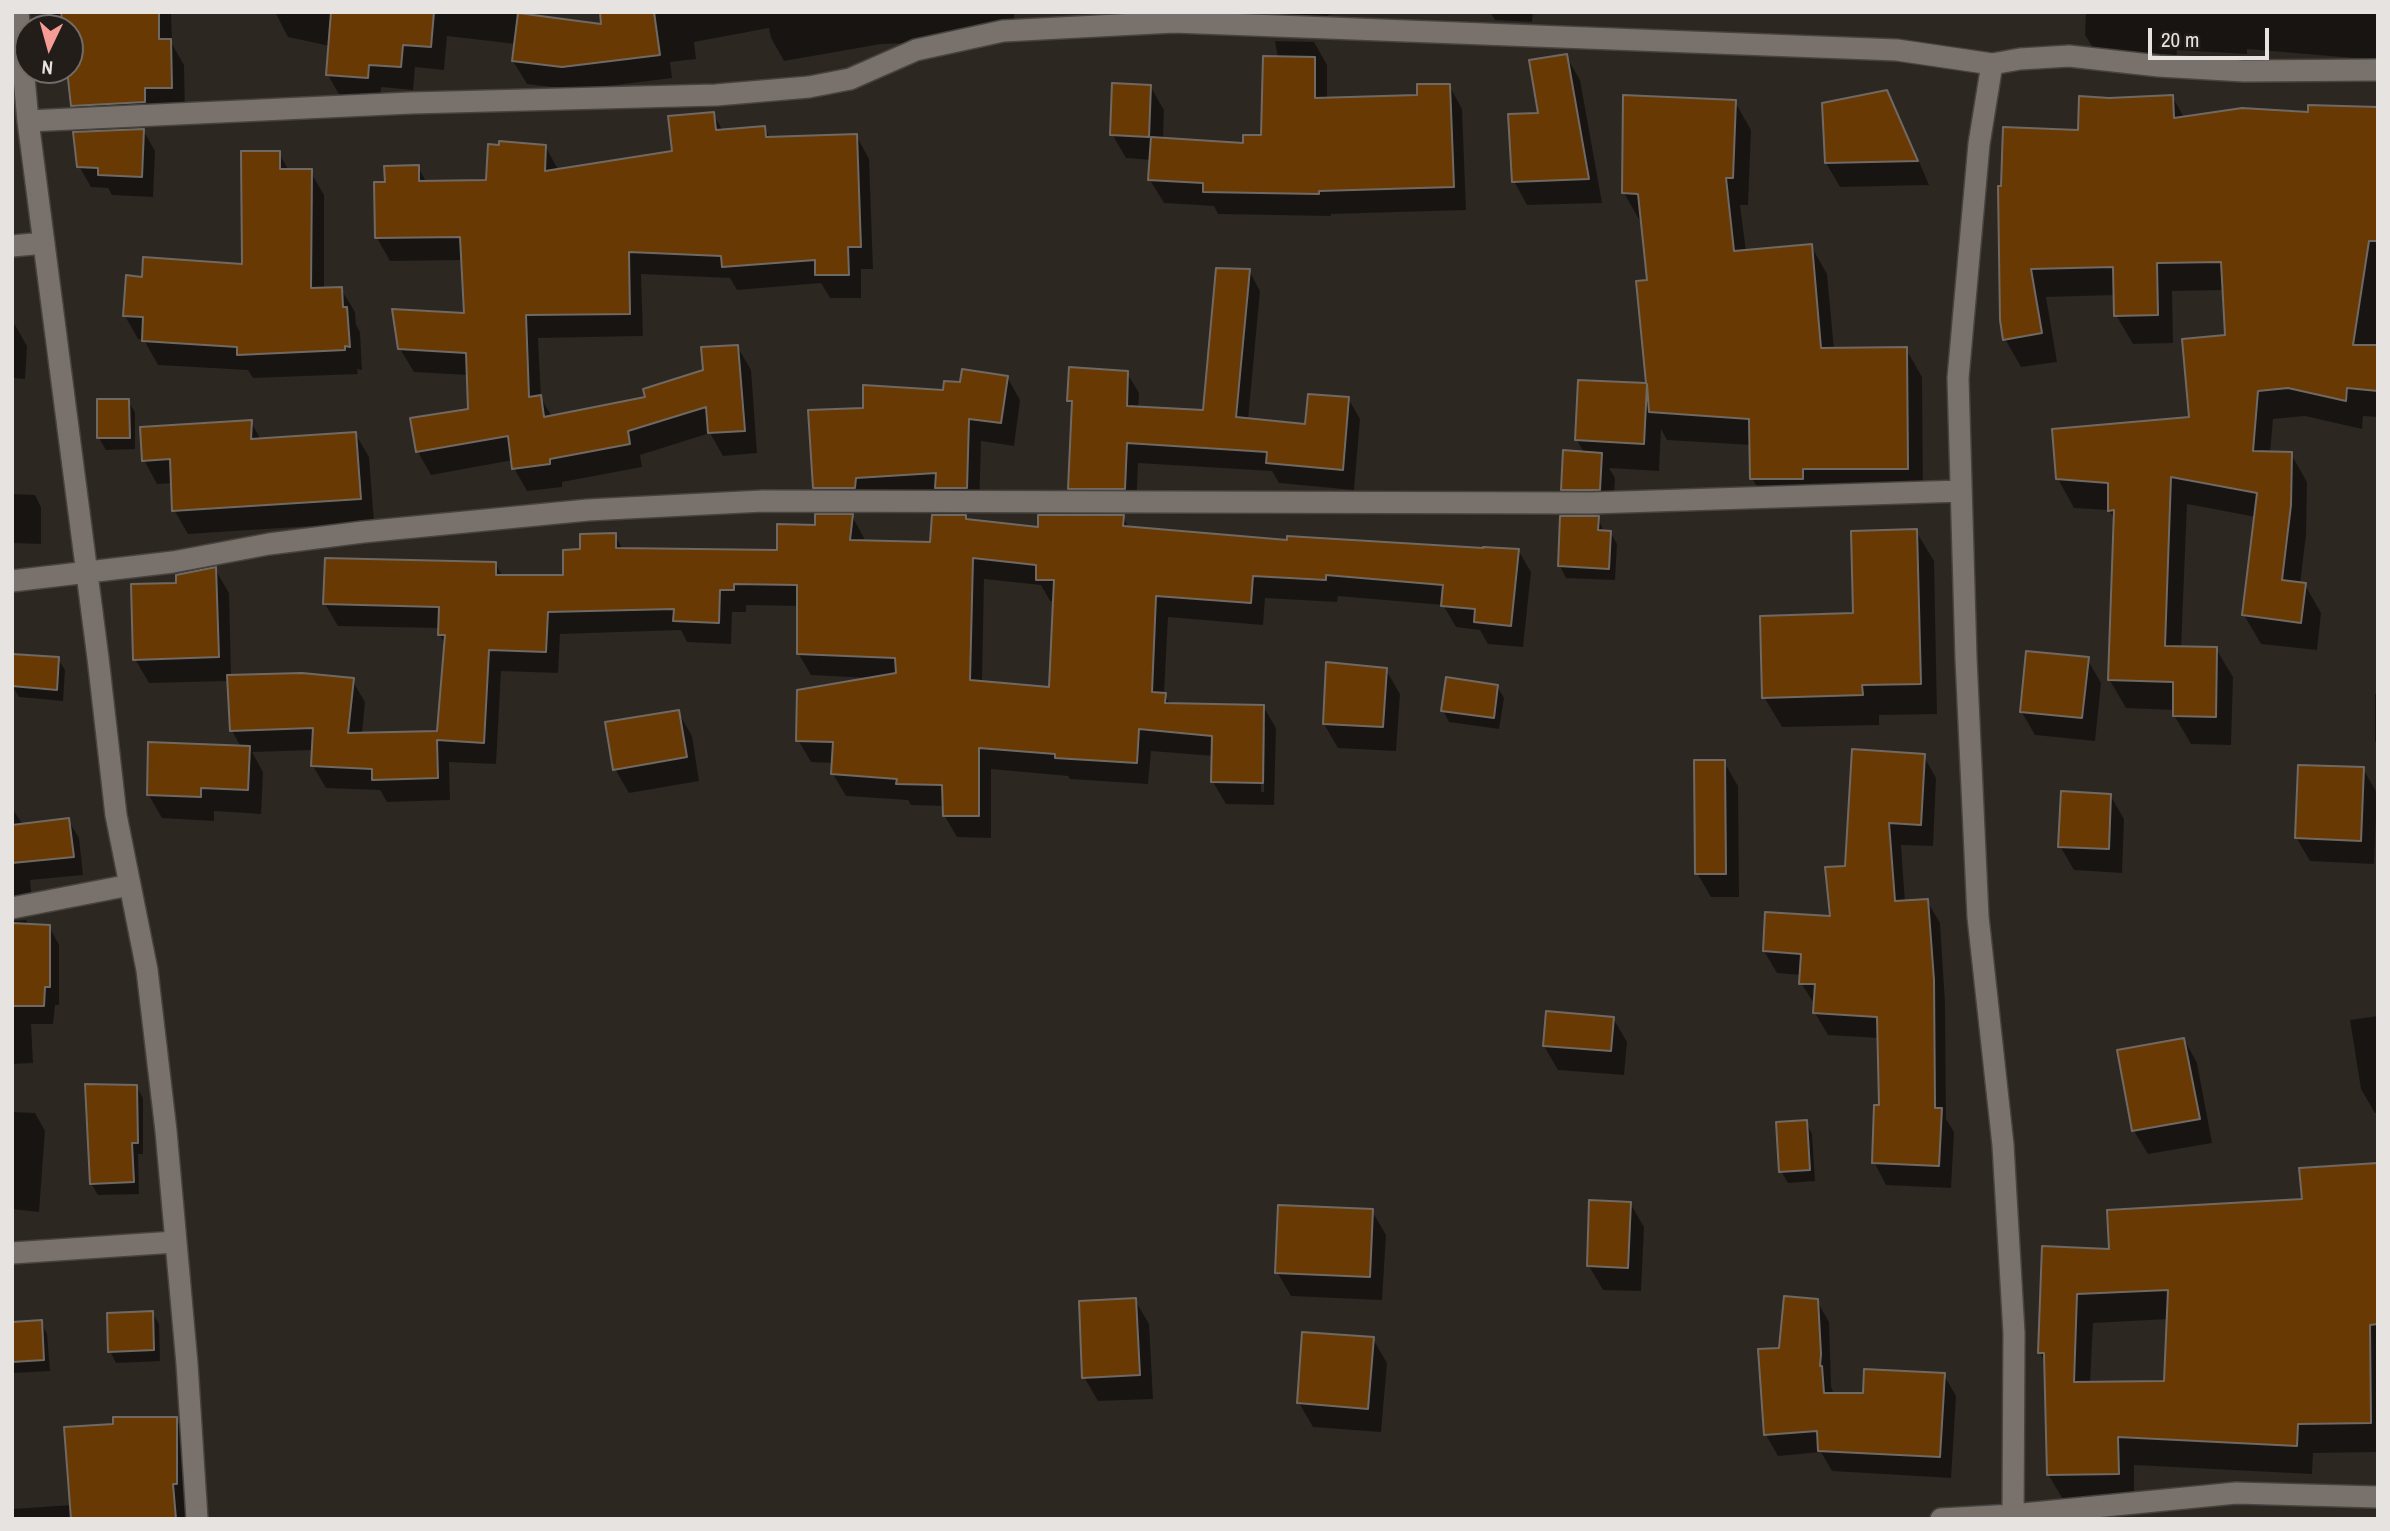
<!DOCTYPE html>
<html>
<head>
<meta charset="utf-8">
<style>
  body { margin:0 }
  #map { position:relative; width:2390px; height:1531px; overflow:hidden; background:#2d2722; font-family:"Archivo Narrow",sans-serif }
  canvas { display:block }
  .frame { position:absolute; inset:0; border:14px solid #e7e3e0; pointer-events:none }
  .north { position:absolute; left:14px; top:14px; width:70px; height:70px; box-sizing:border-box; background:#231d19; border:2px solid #716c69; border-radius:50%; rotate:185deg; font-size:19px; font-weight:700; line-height:28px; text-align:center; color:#e7e3e0 }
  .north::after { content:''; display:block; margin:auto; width:24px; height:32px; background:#f59c96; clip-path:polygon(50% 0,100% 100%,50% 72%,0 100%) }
  .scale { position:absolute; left:2148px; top:28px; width:121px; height:32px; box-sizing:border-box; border:4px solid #e7e3e0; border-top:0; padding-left:9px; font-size:21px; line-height:24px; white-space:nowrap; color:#e7e3e0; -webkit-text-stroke:5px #231d19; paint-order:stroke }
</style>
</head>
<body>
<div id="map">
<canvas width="2390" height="1531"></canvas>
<div class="frame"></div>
<div class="north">N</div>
<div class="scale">20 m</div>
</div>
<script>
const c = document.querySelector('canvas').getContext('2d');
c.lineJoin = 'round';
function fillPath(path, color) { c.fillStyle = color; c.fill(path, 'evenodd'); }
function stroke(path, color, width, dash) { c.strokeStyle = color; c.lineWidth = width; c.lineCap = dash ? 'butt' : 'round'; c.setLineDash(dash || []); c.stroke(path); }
fillPath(new Path2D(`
  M 52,12 L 171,12 L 172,44 L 184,65 L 185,112 L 158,112 L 158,126 L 86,129 L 72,105 L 69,70 L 66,70 L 70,70 L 70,28 L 52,28 Z
  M 275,12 L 529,12 L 529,16 L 603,26 L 601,12 L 1014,12 L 1015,33 L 948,42 L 881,44 L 784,61 L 771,38 L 769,28 L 694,42 L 696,59 L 670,62 L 672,78 L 576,90 L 527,84 L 513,61 L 516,44 L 447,36 L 444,70 L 415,67 L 413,90 L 381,87 L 380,101 L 341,98 L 328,75 L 330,46 L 288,37 Z
  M 1270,12 L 1343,12 L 1328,15 L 1331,36 L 1284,36 Z
  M 1490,12 L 1533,12 L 1532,22 L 1495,20 Z
  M 2086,12 L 2378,12 L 2378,60 L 2247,49 L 2247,54 L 2177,50 L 2176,60 L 2098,56 L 2085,35 Z
  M 1275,41 L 1314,42 L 1327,65 L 1327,99 L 1418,97 L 1449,85 L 1462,109 L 1466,210 L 1331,214 L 1331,216 L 1218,214 L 1214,206 L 1164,203 L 1150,180 L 1152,160 L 1126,158 L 1112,134 L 1150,86 L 1164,110 L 1163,140 L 1245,145 L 1263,137 L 1278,58 Z
  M 1566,56 L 1580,80 L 1602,203 L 1527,205 L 1514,181 Z
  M 1886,92 L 1900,117 L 1929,185 L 1840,187 L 1826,163 Z
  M 2172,96 L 2185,119 L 2378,109 L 2378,417 L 2363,416 L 2362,429 L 2305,416 L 2273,419 L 2270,453 L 2291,454 L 2307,482 L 2306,535 L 2300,584 L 2305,585 L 2321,613 L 2317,650 L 2261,644 L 2244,615 L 2256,517 L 2187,504 L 2181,648 L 2216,649 L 2233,677 L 2231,745 L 2191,744 L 2174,715 L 2175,710 L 2126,708 L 2109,679 L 2115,520 L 2109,510 L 2074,508 L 2058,479 L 2191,419 L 2227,336 L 2224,290 L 2172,291 L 2173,343 L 2133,344 L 2116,315 L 2116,295 L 2046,297 L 2057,362 L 2021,367 L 2005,339 L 2080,132 L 2109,99 Z
  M 1735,102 L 1751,130 L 1748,205 L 1740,205 L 1746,252 L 1811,246 L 1827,274 L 1834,350 L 1906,349 L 1922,377 L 1923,496 L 1768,506 L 1752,478 L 1751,445 L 1667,440 L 1661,429 L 1659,471 L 1609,468 L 1615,478 L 1613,513 L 1577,513 L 1563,489 L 1584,453 L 1577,440 L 1580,381 L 1648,385 L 1649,282 L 1643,221 L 1640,221 L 1624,193 Z
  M 713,114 L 723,131 L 764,127 L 770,138 L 856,135 L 869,159 L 873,269 L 861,269 L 861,298 L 830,298 L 821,283 L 737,290 L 730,278 L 641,274 L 643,336 L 538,338 L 541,398 L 552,417 L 648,399 L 705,371 L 737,346 L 751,370 L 757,453 L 723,456 L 710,433 L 640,455 L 642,467 L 562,482 L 562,487 L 527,491 L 514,468 L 513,460 L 431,475 L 418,452 L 470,410 L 468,375 L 414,372 L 400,349 L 466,315 L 463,260 L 390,261 L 377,238 L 387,183 L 418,167 L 427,183 L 488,182 L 545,146 L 559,171 L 674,153 Z
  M 143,130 L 155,151 L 153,197 L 112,195 L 108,188 L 91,187 L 79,166 Z
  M 279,153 L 289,171 L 310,171 L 324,195 L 324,289 L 341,289 L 355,312 L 356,325 L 360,332 L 362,370 L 357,369 L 358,374 L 253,378 L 248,370 L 158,365 L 144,340 L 138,339 L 125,316 L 143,279 L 244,265 Z
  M 1249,270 L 1260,291 L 1248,420 L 1307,426 L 1348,398 L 1360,419 L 1354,490 L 1279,483 L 1272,471 L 1138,463 L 1136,509 L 1081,508 L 1070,488 L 1074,409 L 1069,400 L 1127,373 L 1139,393 L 1138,409 L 1204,411 Z
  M 12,325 L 15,325 L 27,346 L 25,379 L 12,378 Z
  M 1007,377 L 1020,400 L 1014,446 L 981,441 L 979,511 L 828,510 L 815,487 L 865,409 Z
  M 98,400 L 128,401 L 135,412 L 135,449 L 106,450 L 99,438 Z
  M 251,422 L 261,440 L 355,433 L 369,457 L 374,522 L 188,534 L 174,510 L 173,483 L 157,484 L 144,460 Z
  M 12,494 L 35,495 L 41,507 L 41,544 L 12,543 Z
  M 852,516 L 864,538 L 864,542 L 932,543 L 965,516 L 968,521 L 1039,529 L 1123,517 L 1129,528 L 1288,542 L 1518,550 L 1531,572 L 1523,647 L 1488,644 L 1480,630 L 1456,627 L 1443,605 L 1338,596 L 1337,602 L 1265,598 L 1263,625 L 1168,617 L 1164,694 L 1170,704 L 1263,706 L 1276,728 L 1274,805 L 1226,804 L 1213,782 L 1214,756 L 1151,751 L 1148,784 L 1070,779 L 1068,776 L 991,769 L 991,838 L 957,837 L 944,815 L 944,806 L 911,805 L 908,800 L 846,796 L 833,774 L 834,763 L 811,762 L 798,740 L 869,678 L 811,675 L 798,653 L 799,606 L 746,605 L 746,612 L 732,612 L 731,644 L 687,642 L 681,630 L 560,634 L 558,673 L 501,671 L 496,764 L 449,762 L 450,800 L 387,802 L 380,790 L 326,788 L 313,766 L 314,750 L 252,752 L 263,772 L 261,814 L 214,811 L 214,821 L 162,818 L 148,794 L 241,747 L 232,731 L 229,681 L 149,683 L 135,659 L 178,584 L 215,569 L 229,593 L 231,677 L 352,680 L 365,702 L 362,734 L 438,732 L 446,646 L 440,635 L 440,628 L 338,626 L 325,604 L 495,563 L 503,577 L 565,577 L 582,551 L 615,535 L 623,550 L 779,551 L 817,527 ZM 984,579 L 1041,585 L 1050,601 L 1055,601 L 1051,688 L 982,682 ZM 1262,726 L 1265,726 L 1264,792 L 1261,792 Z
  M 1598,518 L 1604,532 L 1610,532 L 1617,544 L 1615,580 L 1566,578 L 1560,566 Z
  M 1916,531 L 1934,561 L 1937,714 L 1879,715 L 1879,725 L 1782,727 L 1764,697 L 1855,615 Z
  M 58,659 L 65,670 L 63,701 L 19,697 L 12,685 Z
  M 2087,659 L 2101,683 L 2095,741 L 2035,735 L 2021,711 Z
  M 1386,670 L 1400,694 L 1396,751 L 1338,748 L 1324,724 Z
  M 1497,686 L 1504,698 L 1499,729 L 1449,722 L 1443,710 Z
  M 2375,694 L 2378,694 L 2378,746 L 2375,741 Z
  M 678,712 L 692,736 L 699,781 L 629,793 L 615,769 Z
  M 1923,755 L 1936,778 L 1933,846 L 1901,845 L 1905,903 L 1927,901 L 1940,923 L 1945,1003 L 1946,1119 L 1954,1132 L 1951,1188 L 1886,1185 L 1874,1162 L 1881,1107 L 1879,1038 L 1828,1035 L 1815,1013 L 1815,1005 L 1801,983 L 1801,975 L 1777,973 L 1764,951 L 1832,918 L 1847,867 Z
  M 1724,762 L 1738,786 L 1739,897 L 1711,897 L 1697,873 Z
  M 2363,769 L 2377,793 L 2374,864 L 2310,861 L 2296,837 Z
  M 2110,795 L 2124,819 L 2122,873 L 2074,870 L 2060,846 Z
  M 14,811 L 23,825 L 68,820 L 79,838 L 83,875 L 30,880 L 33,911 L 14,916 L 12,919 L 12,812 Z
  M 26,920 L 29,926 L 49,926 L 59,945 L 59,1005 L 55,1005 L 53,1024 L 31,1024 L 33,1063 L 12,1064 L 12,921 Z
  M 2378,1016 L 2378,1113 L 2375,1113 L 2361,1089 L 2350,1020 Z
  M 1613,1018 L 1627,1042 L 1624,1075 L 1558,1070 L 1544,1046 Z
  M 2184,1039 L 2197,1063 L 2212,1143 L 2148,1154 L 2134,1131 Z
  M 136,1086 L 143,1098 L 143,1154 L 138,1154 L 139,1194 L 98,1195 L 91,1183 Z
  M 12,1112 L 35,1113 L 45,1131 L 39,1212 L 12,1209 Z
  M 1806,1122 L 1812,1134 L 1815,1181 L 1788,1183 L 1781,1171 Z
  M 2378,1164 L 2378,1452 L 2313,1453 L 2312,1474 L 2134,1465 L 2134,1502 L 2065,1503 L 2048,1474 L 2046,1364 L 2040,1353 L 2043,1248 L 2111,1251 L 2304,1201 ZM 2169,1319 L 2166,1382 L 2090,1384 L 2093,1323 Z
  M 1630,1203 L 1644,1227 L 1641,1291 L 1603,1290 L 1589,1266 Z
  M 1372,1211 L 1386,1235 L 1382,1300 L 1291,1296 L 1277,1272 Z
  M 1135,1300 L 1149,1324 L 1153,1399 L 1098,1401 L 1084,1377 Z
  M 1817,1301 L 1829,1322 L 1831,1386 L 1834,1395 L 1864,1394 L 1944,1375 L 1956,1396 L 1951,1478 L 1832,1471 L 1821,1452 L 1778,1456 L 1766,1435 Z
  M 152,1312 L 159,1324 L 160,1361 L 116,1363 L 110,1351 Z
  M 41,1322 L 47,1334 L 50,1371 L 12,1373 L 12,1324 Z
  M 1373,1339 L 1387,1363 L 1381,1432 L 1313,1427 L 1299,1403 Z
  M 176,1419 L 190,1443 L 190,1508 L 185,1508 L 186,1519 L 12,1519 L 12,1509 L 72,1505 Z`), '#0007');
const building = new Path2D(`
  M 61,12 L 159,12 L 159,39 L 171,39 L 172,88 L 145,88 L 145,102 L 71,106 L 67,70 L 70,70 L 70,28 L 63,28 Z
  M 331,12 L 434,12 L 431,47 L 403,45 L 401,67 L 369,65 L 368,78 L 326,75 Z
  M 600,12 L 654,12 L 660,55 L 562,67 L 512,61 L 518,13 L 601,24 Z
  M 1567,54 L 1589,179 L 1512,182 L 1508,114 L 1538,113 L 1529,60 Z
  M 1263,56 L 1315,57 L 1315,98 L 1417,95 L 1417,84 L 1450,84 L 1454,187 L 1319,191 L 1319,194 L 1203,192 L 1203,183 L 1148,180 L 1151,137 L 1243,143 L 1243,135 L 1261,135 Z
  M 1112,83 L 1151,85 L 1149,137 L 1110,135 Z
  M 1887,90 L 1918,161 L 1825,163 L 1822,103 Z
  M 1623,95 L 1736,100 L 1733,178 L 1726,178 L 1734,251 L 1812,244 L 1821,348 L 1907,347 L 1908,469 L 1803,469 L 1803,479 L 1750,479 L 1749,419 L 1649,412 L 1647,384 L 1644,444 L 1575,440 L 1578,380 L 1646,383 L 1636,281 L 1647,280 L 1638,194 L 1622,193 Z
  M 2173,95 L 2174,118 L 2242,108 L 2308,112 L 2308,105 L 2378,107 L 2378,241 L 2369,241 L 2353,345 L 2378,345 L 2378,391 L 2347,388 L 2346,401 L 2288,388 L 2258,391 L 2253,451 L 2292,452 L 2291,505 L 2282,580 L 2306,583 L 2301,623 L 2242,615 L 2257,493 L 2171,477 L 2165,646 L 2217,647 L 2216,717 L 2173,716 L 2173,682 L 2108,680 L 2114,510 L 2108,511 L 2108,483 L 2056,479 L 2052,429 L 2189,417 L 2182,339 L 2225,335 L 2221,262 L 2157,263 L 2158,315 L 2114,316 L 2113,267 L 2031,269 L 2042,333 L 2003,340 L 2000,320 L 1998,186 L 2001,186 L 2003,127 L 2078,130 L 2079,96 L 2109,98 Z
  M 714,112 L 716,130 L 765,126 L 766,137 L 857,134 L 861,247 L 848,247 L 849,275 L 815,275 L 815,260 L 722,267 L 721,256 L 629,252 L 630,314 L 526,315 L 529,397 L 541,395 L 544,417 L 645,397 L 643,389 L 703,370 L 701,347 L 738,345 L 745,431 L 708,433 L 706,407 L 628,431 L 630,444 L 550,459 L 550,464 L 512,469 L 508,436 L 416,452 L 410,418 L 468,409 L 466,353 L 398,349 L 392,309 L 464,313 L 460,237 L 375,238 L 374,182 L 385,182 L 384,166 L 419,165 L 419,181 L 486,180 L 488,144 L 499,145 L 499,141 L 546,145 L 545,171 L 672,151 L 668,116 Z
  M 144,129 L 142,177 L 98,175 L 98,168 L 77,167 L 73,132 Z
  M 241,151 L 280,151 L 280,169 L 312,169 L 311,288 L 342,287 L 343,307 L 347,307 L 350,347 L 345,346 L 345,350 L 237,355 L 237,347 L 142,341 L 143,317 L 123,316 L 126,275 L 142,277 L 143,257 L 242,264 Z
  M 1216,268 L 1250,269 L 1236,417 L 1305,424 L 1308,394 L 1349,397 L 1343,470 L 1266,463 L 1267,452 L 1127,443 L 1125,489 L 1068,489 L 1072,401 L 1067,401 L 1069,367 L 1128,371 L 1127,406 L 1203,410 Z
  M 962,369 L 1008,376 L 1001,423 L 969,419 L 967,488 L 935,488 L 936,473 L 856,478 L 855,488 L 813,488 L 808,410 L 863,408 L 863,385 L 943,390 L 944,381 L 960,382 Z
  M 97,399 L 129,399 L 130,438 L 97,438 Z
  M 252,420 L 251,439 L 356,432 L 361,499 L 172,511 L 170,459 L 142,461 L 140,427 Z
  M 1563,450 L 1602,453 L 1600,490 L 1561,490 Z
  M 815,514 L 853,514 L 850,540 L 930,542 L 932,515 L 966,515 L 966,519 L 1038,527 L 1038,515 L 1124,515 L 1123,526 L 1287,540 L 1287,536 L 1483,548 L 1483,547 L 1519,549 L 1511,626 L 1474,622 L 1475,609 L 1441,606 L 1443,585 L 1326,575 L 1326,580 L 1253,576 L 1251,603 L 1156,596 L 1152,692 L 1166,693 L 1165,703 L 1264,705 L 1263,783 L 1211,782 L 1212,736 L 1139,729 L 1137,763 L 1055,758 L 1055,754 L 979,748 L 979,816 L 943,816 L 942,785 L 896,784 L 897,779 L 831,774 L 833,742 L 796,741 L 797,690 L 896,673 L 895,658 L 797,654 L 797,585 L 734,584 L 734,590 L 720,590 L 719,623 L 673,621 L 674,609 L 548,612 L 546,652 L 489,650 L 484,743 L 437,740 L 438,778 L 372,780 L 372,769 L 311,766 L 313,728 L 230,731 L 227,675 L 302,673 L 354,678 L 348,733 L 437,731 L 445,635 L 438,635 L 439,607 L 323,604 L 325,558 L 496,562 L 496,575 L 563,575 L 563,550 L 580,549 L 580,534 L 616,533 L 616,548 L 777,550 L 777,524 L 815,525 ZM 973,558 L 1036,565 L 1036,580 L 1054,580 L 1049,687 L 970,680 Z
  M 1560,516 L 1599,516 L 1598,530 L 1611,531 L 1609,569 L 1558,566 Z
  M 1917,529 L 1921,684 L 1862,685 L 1863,695 L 1762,698 L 1760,616 L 1853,613 L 1851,531 Z
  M 216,567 L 219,657 L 133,660 L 131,584 L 176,583 L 176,575 Z
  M 2026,651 L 2089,657 L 2082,718 L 2020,712 Z
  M 12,654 L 59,657 L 57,690 L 12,686 Z
  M 1326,662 L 1387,668 L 1383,727 L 1323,724 Z
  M 1446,677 L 1498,685 L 1494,718 L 1441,711 Z
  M 679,710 L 687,757 L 613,770 L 605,722 Z
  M 148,742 L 250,746 L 248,790 L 201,788 L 201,797 L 147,795 Z
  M 1852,749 L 1925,754 L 1921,825 L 1889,823 L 1895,901 L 1928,899 L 1934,980 L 1935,1108 L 1942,1108 L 1939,1166 L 1872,1163 L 1874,1105 L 1879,1105 L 1877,1017 L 1813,1013 L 1815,984 L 1799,984 L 1801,954 L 1763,951 L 1765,912 L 1830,916 L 1825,867 L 1845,866 Z
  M 1694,760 L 1725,760 L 1726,874 L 1695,874 Z
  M 2298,765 L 2364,767 L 2361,841 L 2295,838 Z
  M 2061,791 L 2111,794 L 2109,849 L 2058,847 Z
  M 69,818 L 74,857 L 12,863 L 12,825 Z
  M 12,923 L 50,925 L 50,987 L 45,987 L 44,1006 L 12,1006 Z
  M 1546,1011 L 1614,1017 L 1611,1051 L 1543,1046 Z
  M 2184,1038 L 2200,1119 L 2132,1131 L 2117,1050 Z
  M 85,1084 L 137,1085 L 138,1143 L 132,1143 L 134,1182 L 90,1184 Z
  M 1807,1120 L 1810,1170 L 1779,1172 L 1776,1122 Z
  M 2378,1163 L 2378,1324 L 2370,1325 L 2371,1423 L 2298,1424 L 2297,1446 L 2118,1437 L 2119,1474 L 2047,1475 L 2044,1353 L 2038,1353 L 2042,1246 L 2109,1249 L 2107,1210 L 2302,1199 L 2299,1168 ZM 2168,1290 L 2164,1381 L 2074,1382 L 2077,1294 Z
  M 1589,1200 L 1631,1202 L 1628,1268 L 1587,1266 Z
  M 1278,1205 L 1373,1209 L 1370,1277 L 1275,1273 Z
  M 1784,1296 L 1818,1299 L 1821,1354 L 1820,1366 L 1822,1366 L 1824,1393 L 1863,1393 L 1864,1369 L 1945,1373 L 1940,1457 L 1818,1451 L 1817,1431 L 1764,1435 L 1758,1349 L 1779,1348 Z
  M 1136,1298 L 1140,1375 L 1082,1378 L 1079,1301 Z
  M 153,1311 L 154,1350 L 108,1352 L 107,1313 Z
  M 42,1320 L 44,1360 L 12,1362 L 12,1322 Z
  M 1302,1332 L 1374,1337 L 1368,1409 L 1297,1403 Z
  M 113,1417 L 177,1417 L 177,1484 L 173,1484 L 176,1519 L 71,1519 L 64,1427 L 113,1424 Z`);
fillPath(building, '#683903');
stroke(building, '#706963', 2);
const street = new Path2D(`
  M 18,12 L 28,121 L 98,658 L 116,815 L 147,970 L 166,1131 L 187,1364 L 197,1519
  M 28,121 L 411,103 L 716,95 L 809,87 L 850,79 L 916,50 L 1003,31 L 1174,22 L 1897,50 L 1992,64
  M 12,246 L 44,243
  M 12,581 L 173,562 L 269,544 L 363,532 L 588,510 L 763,501 L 1592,503 L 1961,491
  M 12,908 L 130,885
  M 12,1253 L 175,1242
  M 1941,1519 L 2013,1515 L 2236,1493 L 2378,1497
  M 2013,1519 L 2014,1333 L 2003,1145 L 1978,917 L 1966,658 L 1958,378 L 1979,144 L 1992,64 L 2020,59 L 2069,56 L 2159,66 L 2244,71 L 2378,70`);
stroke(street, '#47433e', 24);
stroke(street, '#79726c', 21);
</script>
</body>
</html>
